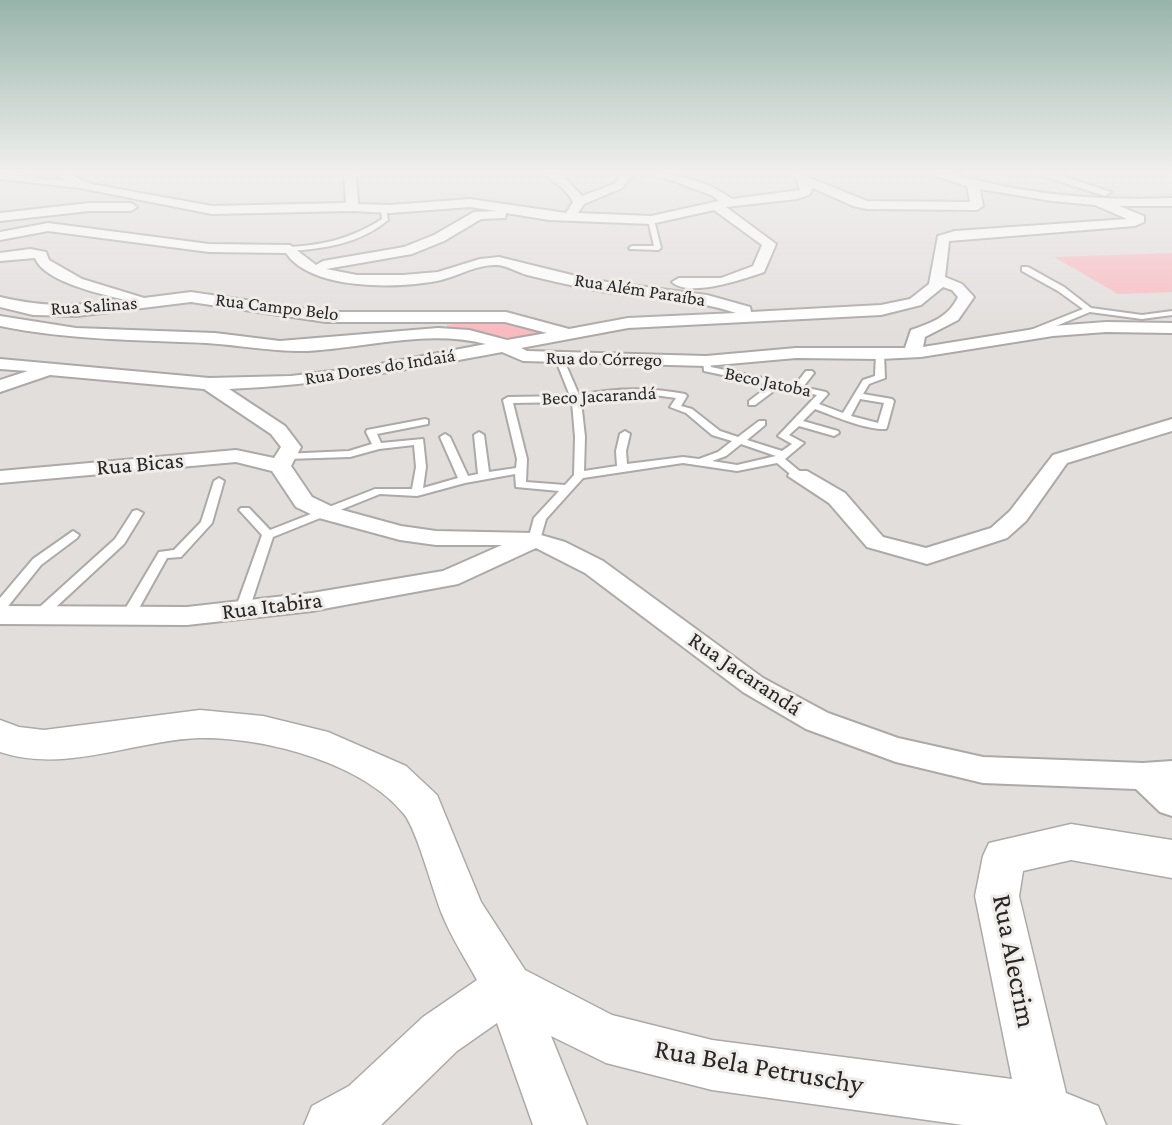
<!DOCTYPE html>
<html>
<head>
<meta charset="utf-8">
<style>
  body { margin:0 }
  canvas { display:block; background:#e2dedc }
</style>
</head>
<body>
<canvas width="1172" height="1125"></canvas>
<script>
const c = document.querySelector('canvas').getContext('2d');
c.lineJoin = 'round';
function fillPath(path, color) { c.fillStyle = color; c.fill(path, 'evenodd'); }
function stroke(path, color, width, dash) { c.strokeStyle = color; c.lineWidth = width; c.lineCap = dash ? 'butt' : 'round'; c.setLineDash(dash || []); c.stroke(path); }
function write(font, color, halo, rows, align = 'center') {
  c.font = font + ' "Crimson Pro",serif'; c.lineWidth = 6; c.setLineDash([]); c.textBaseline = 'middle'; c.strokeStyle = halo; c.fillStyle = color; for (const [text, x, y, turn = 0] of rows) {
    c.save(); c.translate(x, y); c.rotate((+turn || 0) * Math.PI / 180); c.textAlign = isNaN(turn) ? turn : align; if (halo) c.strokeText(text, 0, 0); c.fillText(text, 0, 0); c.restore();
  }
}
fillPath(new Path2D(`
  M 1172,253 L 1172,292 L 1118,294 L 1054,257 Z
  M 501,318 L 554,332 L 517,339 L 468,331 L 447,331 L 447,325 Z`), '#f9bac0');
const service = new Path2D(`
  M 381,208 L 386,209 L 388,220 C 361,243 324,249 290,251 L 287,249 L 290,247 C 324,245 353,238 382,219 Z
  M 651,218 L 654,220 L 661,248 L 658,250 L 630,249 L 629,248 L 632,246 L 654,246 L 648,220 Z
  M 1022,267 L 1028,267 L 1064,287 L 1091,308 L 1142,315 L 1172,311 L 1172,315 L 1142,319 L 1090,312 L 1034,335 L 1028,335 L 1028,331 L 1083,309 L 1058,291 L 1022,271 Z
  M 880,351 L 884,354 L 885,378 L 869,384 L 863,394 L 892,399 L 894,401 L 887,427 L 886,429 C 865,430 834,416 815,409 L 803,421 L 838,431 L 839,433 L 834,436 L 799,426 L 789,435 L 804,443 L 785,459 L 803,474 L 804,476 L 803,478 L 795,478 L 777,463 L 737,471 L 683,463 L 583,478 L 546,519 L 540,540 L 534,544 L 528,540 L 534,518 L 559,491 L 516,487 L 515,474 L 465,483 L 417,496 L 380,494 L 273,537 L 249,610 L 242,614 L 235,610 L 262,535 L 241,512 L 239,510 L 241,508 L 249,508 L 270,530 L 375,489 L 412,489 L 416,467 L 414,445 L 379,449 L 350,457 L 287,459 L 283,458 L 283,454 L 349,451 L 372,444 L 366,432 L 367,430 L 425,419 L 428,420 L 428,424 L 377,434 L 381,443 L 423,439 L 426,467 L 423,488 L 458,478 L 440,437 L 445,434 L 450,437 L 468,476 L 478,474 L 474,435 L 479,432 L 484,435 L 489,472 L 516,468 L 517,459 L 503,400 L 508,397 L 570,396 L 555,358 L 559,355 L 563,358 L 579,395 C 614,388 650,387 685,394 L 687,396 L 681,406 L 692,409 L 720,431 L 738,437 L 759,421 L 765,421 L 765,425 L 747,440 L 782,451 L 792,444 L 778,436 L 817,395 L 779,387 L 755,405 L 749,405 L 749,401 L 770,385 L 704,371 L 703,359 L 709,359 L 711,367 L 795,385 L 806,371 L 812,371 L 814,373 L 803,387 L 826,392 L 828,394 L 819,404 L 843,413 L 863,380 L 875,376 L 876,354 ZM 607,395 L 654,395 L 676,398 L 670,407 L 686,413 L 712,435 L 732,441 L 718,452 L 699,459 L 683,457 L 627,464 L 626,451 L 630,434 L 625,431 L 620,434 L 616,451 L 617,466 L 584,471 L 585,437 L 581,401 ZM 860,399 L 884,403 L 878,423 L 851,416 ZM 572,402 L 575,437 L 574,475 L 565,485 L 526,482 L 527,459 L 513,403 ZM 741,444 L 776,456 L 737,465 L 712,461 L 726,456 Z
  M 219,478 L 224,481 L 212,523 L 181,557 L 167,558 L 133,619 L 123,619 L 121,616 L 159,552 L 174,550 L 201,522 L 214,481 Z
  M 137,510 L 143,513 L 124,544 L 42,620 L 32,620 L 30,617 L 32,614 L 115,539 L 133,511 Z
  M 73,531 L 79,535 L 77,538 L 41,565 L 5,610 L 0,611 L 0,598 L 33,559 Z`);
const minor = new Path2D(`
  M 0,174 L 65,181 L 54,174 L 69,174 L 91,184 L 212,206 L 346,203 L 344,174 L 356,174 L 358,204 L 390,205 L 470,199 L 566,213 L 573,202 C 565,187 555,183 543,174 L 563,176 L 582,196 L 614,184 L 622,174 L 634,174 L 622,188 L 584,204 L 578,213 L 651,216 L 719,201 L 711,195 L 654,174 C 680,174 710,183 732,199 L 800,190 L 795,174 L 806,174 L 807,177 L 867,201 L 970,202 L 967,186 L 930,174 C 962,174 994,186 1026,190 C 1074,198 1123,200 1172,198 L 1172,206 L 1119,206 L 1144,216 L 1144,222 L 1135,226 L 949,241 L 945,277 L 962,284 L 974,297 L 958,320 L 925,337 L 923,347 L 1053,326 L 1106,322 L 1172,323 L 1172,333 L 1106,332 L 1053,336 L 921,357 L 880,359 L 796,358 L 706,366 L 523,361 L 502,352 C 411,369 322,385 229,389 L 285,426 L 301,447 L 291,466 L 312,497 L 335,508 L 401,526 L 436,531 L 534,533 L 565,542 L 603,561 L 763,678 L 828,713 L 898,738 L 983,757 L 1143,763 L 1172,761 L 1172,816 L 1160,812 L 1136,789 L 983,783 L 896,762 L 806,729 L 743,692 L 585,573 L 536,548 L 458,584 L 312,611 L 187,625 L 0,624 L 0,606 L 187,607 L 312,593 L 443,571 L 502,545 L 436,545 L 400,540 L 319,518 L 296,507 L 272,471 L 236,462 L 0,483 L 0,471 L 236,450 L 274,458 L 281,447 L 271,434 L 204,389 L 50,375 L 0,392 L 0,380 L 28,371 L 0,369 L 0,359 L 209,378 L 291,376 L 365,367 L 486,344 C 426,329 367,348 307,351 C 273,352 240,345 206,343 C 137,340 69,340 0,326 L 0,316 L 76,328 L 215,333 L 280,341 L 438,328 L 469,330 L 507,340 L 547,333 L 505,322 L 326,322 L 191,302 L 77,316 L 33,315 L 0,307 L 0,297 C 45,308 80,306 125,300 C 102,294 44,282 35,258 L 0,261 L 0,253 L 30,249 L 46,252 L 49,260 L 82,279 L 144,298 L 191,292 L 326,312 L 506,312 L 569,329 L 628,318 L 736,313 C 689,297 638,299 590,289 C 569,285 548,280 527,275 C 517,272 508,266 497,265 C 478,264 460,275 441,280 C 400,289 312,291 286,253 L 209,252 L 48,231 L 0,240 L 0,232 L 48,223 L 209,244 L 290,245 L 316,265 L 323,261 L 404,247 L 434,235 L 474,212 L 497,211 L 470,207 L 390,213 L 352,211 L 212,214 L 80,188 L 0,179 ZM 813,188 L 853,206 L 867,209 L 977,210 L 983,206 L 980,189 L 1052,201 L 1095,205 L 1127,219 L 955,231 L 938,236 L 929,284 L 910,299 L 881,305 L 751,312 L 750,307 L 707,295 L 592,280 L 499,257 L 480,259 L 438,272 L 403,275 L 357,275 L 326,269 L 412,254 L 444,241 L 481,219 L 505,218 L 506,213 L 549,220 L 651,224 L 714,210 L 762,245 L 753,266 L 721,278 L 679,278 L 672,282 C 689,298 744,279 764,272 L 776,244 L 726,207 L 797,199 L 809,195 ZM 943,287 L 952,290 L 958,297 C 949,317 931,323 911,330 L 905,348 L 796,348 L 706,356 L 527,351 L 521,348 L 628,328 L 881,315 L 921,305 Z
  M 1037,174 L 1056,174 L 1111,192 L 1105,196 Z
  M 89,203 L 131,203 L 137,207 L 131,211 L 89,211 L 0,221 L 0,213 Z
  M 1172,419 L 1172,431 L 1067,463 L 1026,521 L 1007,538 L 927,564 L 867,547 L 829,503 L 788,476 L 791,471 L 807,471 L 845,493 L 883,537 L 926,548 L 991,528 L 1010,511 L 1053,455 Z`);
const tertiary = new Path2D(`
  M 200,710 L 263,716 L 328,732 L 406,766 L 437,795 L 481,902 L 525,970 L 612,1015 L 712,1040 L 1012,1079 L 975,896 L 983,856 L 989,843 L 1071,824 L 1172,840 L 1172,878 L 1071,860 L 1023,871 L 1019,896 L 1066,1093 L 1098,1106 L 1106,1125 L 963,1125 L 712,1090 L 606,1063 L 551,1036 L 587,1125 L 533,1125 L 497,1023 L 457,1051 L 381,1125 L 304,1125 L 312,1106 L 349,1086 L 423,1017 L 477,980 C 465,958 451,937 442,914 C 433,892 417,830 404,814 C 363,763 265,737 200,738 C 134,740 67,774 0,752 L 0,720 L 19,727 L 44,730 Z`);
stroke(service, '#aca9a7', 4);
stroke(minor, '#aca9a7', 4);
stroke(tertiary, '#aca9a7', 3);
fillPath(service, '#fff');
fillPath(minor, '#fff');
fillPath(tertiary, '#fff');
const sky = c.createLinearGradient(0, 0, 0, 332);
sky.addColorStop(0, '#97b4aa');
sky.addColorStop(0.52, '#f2f0ef');
sky.addColorStop(1, '#f2f0ef00');
c.fillStyle = sky;
c.fillRect(0, 0, 1172, 332);
write('19px', '#282726', '#efece9', [
  ["Rua Além Paraíba",640,290,9],
  ["Rua Salinas",94,306,-4],
  ["Rua Campo Belo",277,307,7],
  ["Rua do Córrego",604,359,1],
  ["Rua Dores do Indaiá",380,367,-9],
  ["Beco Jatoba",768,382,12],
  ["Beco Jacarandá",599,396,-3]
]);
write('23px', '#282726', '#efece9', [
  ["Rua Bicas",140,464,-5],
  ["Rua Itabira",272,606,-7],
  ["Rua Jacarandá",745,674,34]
]);
write('28px', '#282726', '#efece9', [
  ["Rua Alecrim",1014,961,79],
  ["Rua Bela Petruschy",759,1067,10]
]);
</script>
</body>
</html>
